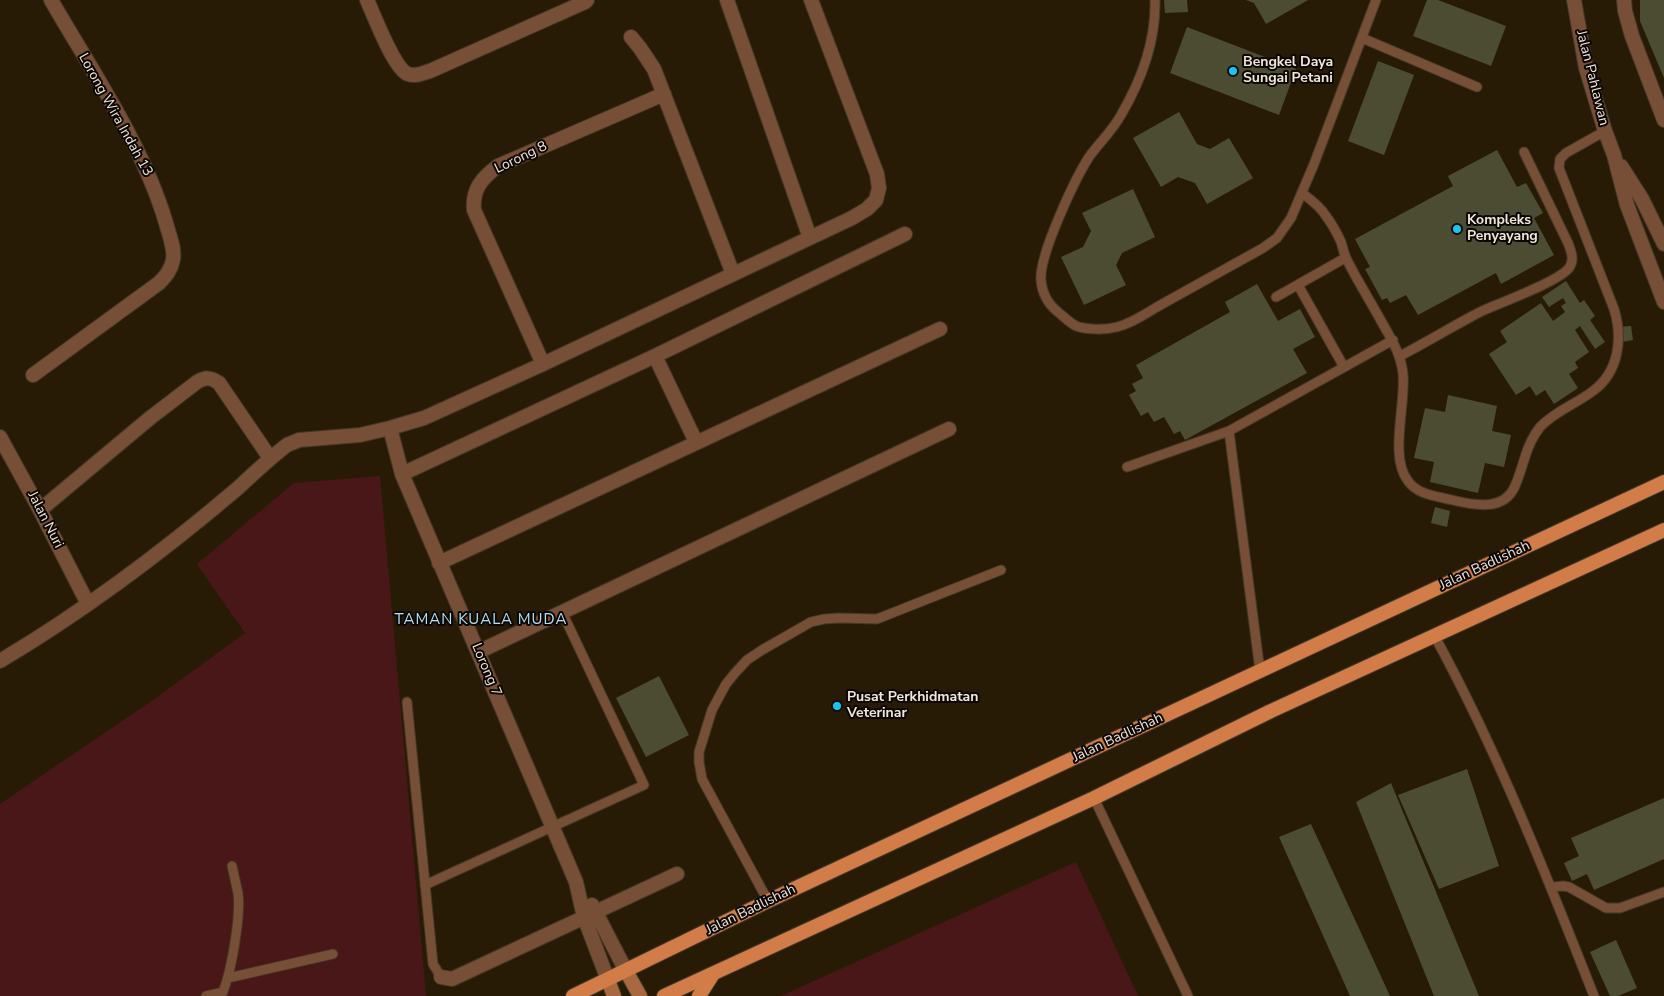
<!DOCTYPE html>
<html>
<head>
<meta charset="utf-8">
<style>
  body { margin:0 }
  canvas { display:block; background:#271b06 }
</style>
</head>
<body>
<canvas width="1664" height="996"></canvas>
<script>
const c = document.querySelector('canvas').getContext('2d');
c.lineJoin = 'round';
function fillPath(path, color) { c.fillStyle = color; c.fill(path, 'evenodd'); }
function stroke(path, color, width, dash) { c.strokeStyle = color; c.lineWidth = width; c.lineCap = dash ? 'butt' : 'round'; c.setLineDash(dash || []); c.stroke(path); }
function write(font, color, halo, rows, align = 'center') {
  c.font = font + ' "Nunito Sans",sans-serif'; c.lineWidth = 4; c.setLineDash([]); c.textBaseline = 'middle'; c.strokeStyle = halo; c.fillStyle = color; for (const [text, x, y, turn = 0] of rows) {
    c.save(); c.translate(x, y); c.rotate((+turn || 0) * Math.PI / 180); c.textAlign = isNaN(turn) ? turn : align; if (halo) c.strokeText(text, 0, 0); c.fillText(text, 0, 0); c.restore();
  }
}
fillPath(new Path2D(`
  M 380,476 L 426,996 L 0,996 L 0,804 L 156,698 L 245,633 L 197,564 L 294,483 Z
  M 1076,862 L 1138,996 L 781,996 Z`), '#491718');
fillPath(new Path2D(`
  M 1164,0 L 1187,0 L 1188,12 L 1165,13 Z
  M 1246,0 L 1308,0 L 1266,24 L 1254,3 Z
  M 1427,0 L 1438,0 L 1506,26 L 1491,66 L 1413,36 Z
  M 1640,0 L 1664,0 L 1664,78 L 1640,21 Z
  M 1187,27 L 1296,69 L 1279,115 L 1170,73 Z
  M 1378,61 L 1414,75 L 1384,155 L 1348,141 Z
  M 1179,112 L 1197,144 L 1210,149 L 1229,138 L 1253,178 L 1207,204 L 1195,183 L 1178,177 L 1161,187 L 1133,138 Z
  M 1497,150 L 1517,187 L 1526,183 L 1543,213 L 1534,218 L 1554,255 L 1501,284 L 1496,273 L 1418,315 L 1406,295 L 1390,303 L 1387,298 L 1382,300 L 1365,269 L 1370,267 L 1355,239 L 1453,186 L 1448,176 Z
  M 1133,189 L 1155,237 L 1122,253 L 1116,265 L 1126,285 L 1084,305 L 1061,257 L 1083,247 L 1091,231 L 1082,213 Z
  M 1566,281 L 1580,303 L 1584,300 L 1595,316 L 1590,320 L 1605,342 L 1595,349 L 1580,326 L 1575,330 L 1589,352 L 1575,362 L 1578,368 L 1569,374 L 1578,388 L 1554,404 L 1545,390 L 1536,396 L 1530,386 L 1516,395 L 1489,354 L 1507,342 L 1500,331 L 1541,303 L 1553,321 L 1565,312 L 1561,306 L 1566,303 L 1563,298 L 1549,307 L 1542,297 Z
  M 1257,284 L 1278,321 L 1300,309 L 1315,337 L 1293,349 L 1307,373 L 1185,440 L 1180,431 L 1174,434 L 1164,417 L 1154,422 L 1148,412 L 1141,416 L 1129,395 L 1136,391 L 1132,384 L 1143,378 L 1136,365 L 1230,312 L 1225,302 Z
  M 1631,326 L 1633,340 L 1622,342 L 1619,327 Z
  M 1448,395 L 1497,406 L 1492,431 L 1511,435 L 1504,467 L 1485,463 L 1478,493 L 1430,482 L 1434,462 L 1414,458 L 1425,408 L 1445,412 Z
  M 1435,507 L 1450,511 L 1447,527 L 1431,523 Z
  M 659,676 L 689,735 L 646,757 L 616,698 Z
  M 1467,769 L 1499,866 L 1439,889 L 1398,795 Z
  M 1391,783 L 1479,996 L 1434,996 L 1356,802 Z
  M 1664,798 L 1664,859 L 1594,890 L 1587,874 L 1572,881 L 1564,863 L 1579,856 L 1571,838 Z
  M 1311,824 L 1390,996 L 1350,996 L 1279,837 Z
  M 1616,940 L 1637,988 L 1618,996 L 1610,996 L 1590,952 Z`), '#4c4c33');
const service = new Path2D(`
  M 1155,0 C 1156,40 1141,81 1121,115 C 1113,130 1099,143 1089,157 C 1075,179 1039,255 1041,280 C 1042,293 1048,304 1058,312 C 1063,316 1070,323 1076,326 C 1088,330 1105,330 1117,327 C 1134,323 1149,311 1164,303 C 1197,285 1230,266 1263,248 L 1277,238 L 1291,218 L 1314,164 L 1376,0
  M 1362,38 L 1477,87
  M 1302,193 C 1310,199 1320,206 1326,216 C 1332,224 1337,233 1341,242 C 1343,248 1344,254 1347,260 C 1357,280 1369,299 1380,319 C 1390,337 1401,353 1403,374 C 1406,404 1389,457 1408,481 C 1418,495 1436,496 1452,500 C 1473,505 1504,512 1515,486 C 1519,477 1522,467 1525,457 C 1528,447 1533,436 1540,427 C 1555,411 1576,404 1593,391 C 1619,372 1623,338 1614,309 L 1559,168 L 1560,159 L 1566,153 L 1605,131
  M 1298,285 L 1344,367
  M 1276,297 L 1345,258
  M 1400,356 C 1427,342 1453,326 1480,312 C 1499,303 1558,282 1569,268 C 1575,260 1571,251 1568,243 L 1524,152
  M 1127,467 L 1229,431
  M 1434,635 C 1497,750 1546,874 1594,996
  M 1260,671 L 1229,431 L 1393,340
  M 407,702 L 433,964 L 441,977
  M 1094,798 L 1188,996
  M 425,885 L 644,785 L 562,612
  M 1551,887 L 1563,886 L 1569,887 L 1606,908 L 1620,908 L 1664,892
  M 768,901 L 702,779 L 699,762 L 699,752 L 712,710 L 726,684 L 735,673 L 747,660 L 762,650 L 811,622 L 824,619 L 839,618 L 877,619 L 1001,570
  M 228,978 L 333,954
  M 206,996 L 223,992
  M 221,996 C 231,976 241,916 238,893 C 236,884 234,875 232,866`);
const minor = new Path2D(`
  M 367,0 C 374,15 394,69 408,74 C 415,77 423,73 430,71 L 585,2 L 587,0
  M 727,0 L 810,238
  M 1624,0 L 1625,11 L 1632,36 L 1664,120
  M 631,37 L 640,48 L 654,69 L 733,274
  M 655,356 L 696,442
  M 543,364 L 474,210 C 472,189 482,178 498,166 L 664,94
  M 33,375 L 159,283 C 166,276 171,270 173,260 C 175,248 169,235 166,223 C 143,145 92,71 51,0
  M 390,428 L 402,474 L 576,882 L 584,917 L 608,980
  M 0,437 L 40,510 L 88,604
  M 402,474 L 655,356 L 905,234
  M 40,510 L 150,418 L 197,382 C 206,377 210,377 219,383 L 270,458
  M 439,563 L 940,329
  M 478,652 L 949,429
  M 0,661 C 84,611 164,551 238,488 C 254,473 270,458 287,445 L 299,440 L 360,435 L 390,428 L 424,418 L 543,364 L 852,218 L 867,209 L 876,200 L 879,188 L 877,174 L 811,0
  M 592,905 L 626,971
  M 441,977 L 452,979 L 677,874`);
const tertiary = new Path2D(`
  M 1574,0 L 1586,68 L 1605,131 L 1614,155 L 1627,205 L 1664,302
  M 1621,166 L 1642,199 L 1664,244`);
const secondary = new Path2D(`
  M 626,971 L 640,996
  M 608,980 L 614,996`);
const primary = new Path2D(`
  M 573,996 L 768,901 L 1664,482
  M 664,996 L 1094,798 L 1271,711 L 1664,530
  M 699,996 L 713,974`);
stroke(service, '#433824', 11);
stroke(minor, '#433824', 16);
stroke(tertiary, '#433824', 16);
stroke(secondary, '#433824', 16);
stroke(primary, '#433824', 16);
stroke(service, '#774e36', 9);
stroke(minor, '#774e36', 14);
stroke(tertiary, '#774e36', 14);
stroke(secondary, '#aa6840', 14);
stroke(primary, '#d27c47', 14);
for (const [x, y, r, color] of [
  [1233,71,5,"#0bcafa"],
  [1457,229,5,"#0bcafa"],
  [837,706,5,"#0bcafa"]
]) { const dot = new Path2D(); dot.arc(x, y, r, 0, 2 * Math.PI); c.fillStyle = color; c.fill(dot); stroke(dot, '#0c0702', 2); }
write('bold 14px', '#f0e7da', '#0c0702', [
  ["Bengkel Daya",1243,63],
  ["Sungai Petani",1243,79],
  ["Kompleks",1467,221],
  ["Penyayang",1467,237],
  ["Pusat Perkhidmatan",847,698],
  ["Veterinar",847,714]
], 'left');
write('14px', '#f0e7da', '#0c0702', [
  ["Jalan Pahlawan",1592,78,76],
  ["Lorong Wira Indah 13",115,115,61],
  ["Lorong 8",521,158,-26],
  ["Jalan Nuri",45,520,63],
  ["Jalan Badlishah",1485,566,-25],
  ["Lorong 7",486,670,67],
  ["Jalan Badlishah",1118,738,-25],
  ["Jalan Badlishah",751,910,-26]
]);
c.letterSpacing = '1px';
write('15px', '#aee3f6', '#0c0702', [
  ["TAMAN KUALA MUDA",481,620]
]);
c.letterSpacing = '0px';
</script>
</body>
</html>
